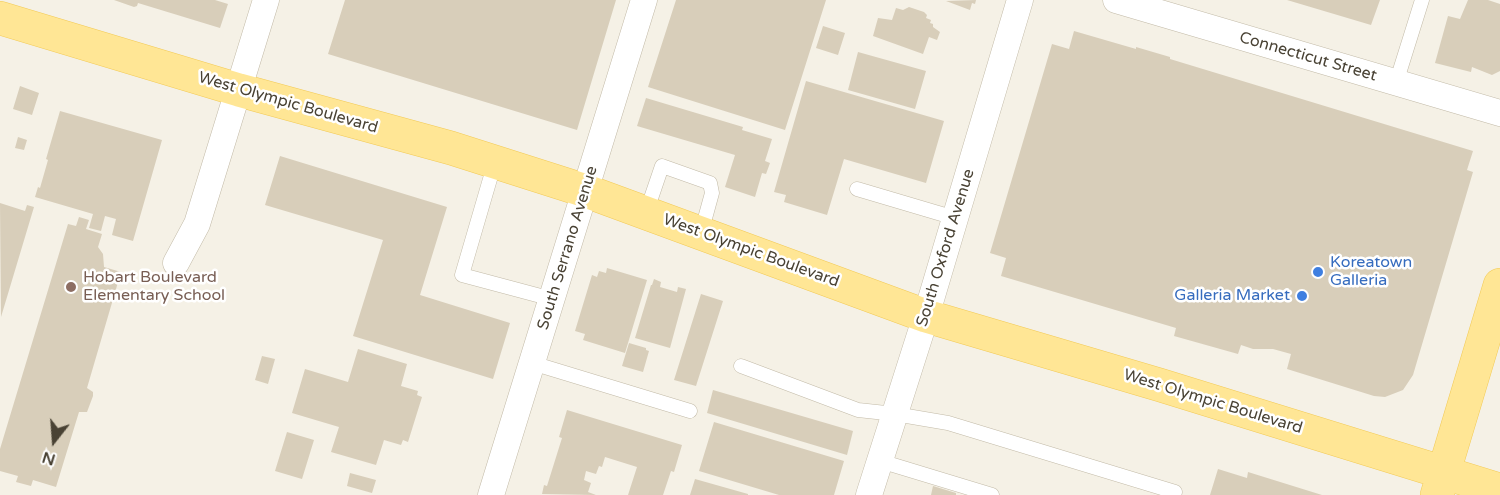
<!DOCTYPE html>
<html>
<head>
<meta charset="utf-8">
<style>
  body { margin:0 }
  #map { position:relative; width:1500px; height:495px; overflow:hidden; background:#f5f1e6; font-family:"Varela Round",sans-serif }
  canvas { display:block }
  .north { position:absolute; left:24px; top:411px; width:60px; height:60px; -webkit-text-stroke:4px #fff; paint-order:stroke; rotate:197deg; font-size:16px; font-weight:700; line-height:24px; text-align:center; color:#494234 }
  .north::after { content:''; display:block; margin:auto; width:21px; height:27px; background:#494234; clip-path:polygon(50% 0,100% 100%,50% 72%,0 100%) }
</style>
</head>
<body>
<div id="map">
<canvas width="1500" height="495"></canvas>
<div class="north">N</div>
</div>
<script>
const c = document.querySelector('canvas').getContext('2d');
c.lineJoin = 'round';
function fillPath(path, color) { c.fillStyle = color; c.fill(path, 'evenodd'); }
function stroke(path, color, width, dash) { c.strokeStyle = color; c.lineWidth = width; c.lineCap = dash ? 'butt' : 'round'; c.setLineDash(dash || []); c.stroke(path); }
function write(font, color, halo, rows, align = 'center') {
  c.font = font + ' "Varela Round",sans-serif'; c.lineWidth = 5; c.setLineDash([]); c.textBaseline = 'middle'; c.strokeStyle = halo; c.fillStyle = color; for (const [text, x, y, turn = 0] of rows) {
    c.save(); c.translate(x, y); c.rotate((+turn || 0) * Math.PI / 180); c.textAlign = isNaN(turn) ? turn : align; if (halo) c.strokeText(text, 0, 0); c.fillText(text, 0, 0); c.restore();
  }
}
fillPath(new Path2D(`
  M 114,0 L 215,0 L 228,4 L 220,28 L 138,3 L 137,6 L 134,7 Z
  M 345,0 L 616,0 L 577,130 L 328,54 Z
  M 676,0 L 826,0 L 785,130 L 648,87 Z
  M 976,0 L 975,4 L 972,3 L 970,10 L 946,1 Z
  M 1287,0 L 1380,0 L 1371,25 Z
  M 1468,0 L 1488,0 L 1500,4 L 1500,71 L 1492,75 L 1472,67 L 1471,72 L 1435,63 L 1448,16 L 1460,19 Z
  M 909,7 L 924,12 L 927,15 L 926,18 L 931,20 L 930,23 L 933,24 L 933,27 L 940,32 L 937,40 L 929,37 L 923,54 L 873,36 L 878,18 L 892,20 L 896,8 L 903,10 Z
  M 823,26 L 845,33 L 838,55 L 816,48 Z
  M 1074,31 L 1136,49 L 1136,47 L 1170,57 L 1170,59 L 1473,151 L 1467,170 L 1473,172 L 1413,375 L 1403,390 L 1385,397 L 1374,396 L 1287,369 L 1291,354 L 1273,349 L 1253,349 L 1241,345 L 1238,354 L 1174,336 L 1176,328 L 1001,276 L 1006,258 L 990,253 L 1052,44 L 1069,49 Z
  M 858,52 L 926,71 L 915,109 L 848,90 Z
  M 806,81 L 944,121 L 926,183 L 844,159 L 827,215 L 784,202 L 786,195 L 774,192 Z
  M 20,86 L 39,93 L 32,115 L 13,109 Z
  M 646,98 L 743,127 L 742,130 L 772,139 L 765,161 L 770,163 L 766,174 L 762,173 L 755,197 L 725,187 L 735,155 L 637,126 Z
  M 60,111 L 162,140 L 133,241 L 112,235 L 116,219 L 105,216 L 101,231 L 89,228 L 93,214 L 35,197 L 38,187 L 40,188 L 48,160 L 46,159 Z
  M 18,137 L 27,140 L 24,150 L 15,148 Z
  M 280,156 L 447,207 L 420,295 L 510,323 L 493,379 L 353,336 L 383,240 L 265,205 Z
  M 0,203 L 25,211 L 27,205 L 34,207 L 1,317 Z
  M 79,217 L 89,220 L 86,229 L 102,234 L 98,247 L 103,254 L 104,267 L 121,272 L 87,388 L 93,392 L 93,396 L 87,412 L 79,412 L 56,487 L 33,480 L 31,486 L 16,482 L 18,476 L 0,471 L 0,449 L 68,224 L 76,226 Z
  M 607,268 L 647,280 L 625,353 L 583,340 L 585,334 L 575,331 L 592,275 L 597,277 L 599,271 L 606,273 Z
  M 654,279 L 661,282 L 660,287 L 677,292 L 678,287 L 686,289 L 670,348 L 635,338 L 651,285 L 652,285 Z
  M 701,294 L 723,301 L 696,386 L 674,380 Z
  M 629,343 L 646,348 L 646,350 L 649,351 L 643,372 L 622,366 Z
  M 358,349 L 407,364 L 401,386 L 418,391 L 417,395 L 422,397 L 408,442 L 403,440 L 401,445 L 384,440 L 376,465 L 331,452 L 339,427 L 292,413 L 305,369 L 348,382 Z
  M 262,356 L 275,359 L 268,384 L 255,380 Z
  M 713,390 L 853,431 L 847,455 L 707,413 Z
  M 567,410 L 682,445 L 674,472 L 671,471 L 663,495 L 628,495 L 637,467 L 605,457 L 602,467 L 599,466 L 596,474 L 586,471 L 584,480 L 591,483 L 588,492 L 596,495 L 542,494 L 544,485 L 547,486 L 562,438 L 559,437 Z
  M 714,422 L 844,461 L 834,495 L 779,495 L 699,471 Z
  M 287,432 L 314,440 L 302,479 L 275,471 Z
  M 1218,469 L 1247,478 L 1248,472 L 1322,495 L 1210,495 Z
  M 350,473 L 376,480 L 372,493 L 347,486 Z
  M 695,479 L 748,494 L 748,495 L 690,495 Z
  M 933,486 L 956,493 L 956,495 L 931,495 Z`), '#d8ceba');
const lane = new Path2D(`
  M 1396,83 L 1422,0
  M 495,162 L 462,275 L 552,299
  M 857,189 L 955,218
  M 646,213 L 662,166 L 710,183 L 712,193 L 701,233
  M 532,363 L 690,411
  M 741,366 L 858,410 L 895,414 L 948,423 L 1175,492
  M 880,461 L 992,495`);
const street = new Path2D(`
  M 1116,0 L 1500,113
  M 176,263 L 197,224 L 266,0
  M 491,495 L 644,0
  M 869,495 L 926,316 L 1020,0`);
const primary = new Path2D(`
  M 0,18 L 239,90 L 451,148 L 586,191 L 926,316 L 1160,385 L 1500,490
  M 1437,495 L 1500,285`);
stroke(lane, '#c2baa7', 15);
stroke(street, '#c2baa7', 27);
stroke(primary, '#f2ca57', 34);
stroke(lane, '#fff', 14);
stroke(street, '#fff', 26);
stroke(primary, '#ffe695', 33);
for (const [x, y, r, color] of [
  [1318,272,6,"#3f7fe0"],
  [71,287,6,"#8d6e63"],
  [1302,296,6,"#3f7fe0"]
]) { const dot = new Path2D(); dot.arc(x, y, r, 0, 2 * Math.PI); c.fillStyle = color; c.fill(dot); stroke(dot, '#fff', 2); }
write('16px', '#494234', '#fff', [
  ["Connecticut Street",1308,57,16],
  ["West Olympic Boulevard",288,103,16],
  ["South Serrano Avenue",568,248,-73],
  ["South Oxford Avenue",946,248,-73],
  ["West Olympic Boulevard",751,251,20],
  ["West Olympic Boulevard",1213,402,17]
]);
write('16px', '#366cbe', '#fff', [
  ["Koreatown",1330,263],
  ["Galleria",1330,281],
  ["Galleria Market",1290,296,"right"]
], 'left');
write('16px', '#785e54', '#fff', [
  ["Hobart Boulevard",83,278],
  ["Elementary School",83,296]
], 'left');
</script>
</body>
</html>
